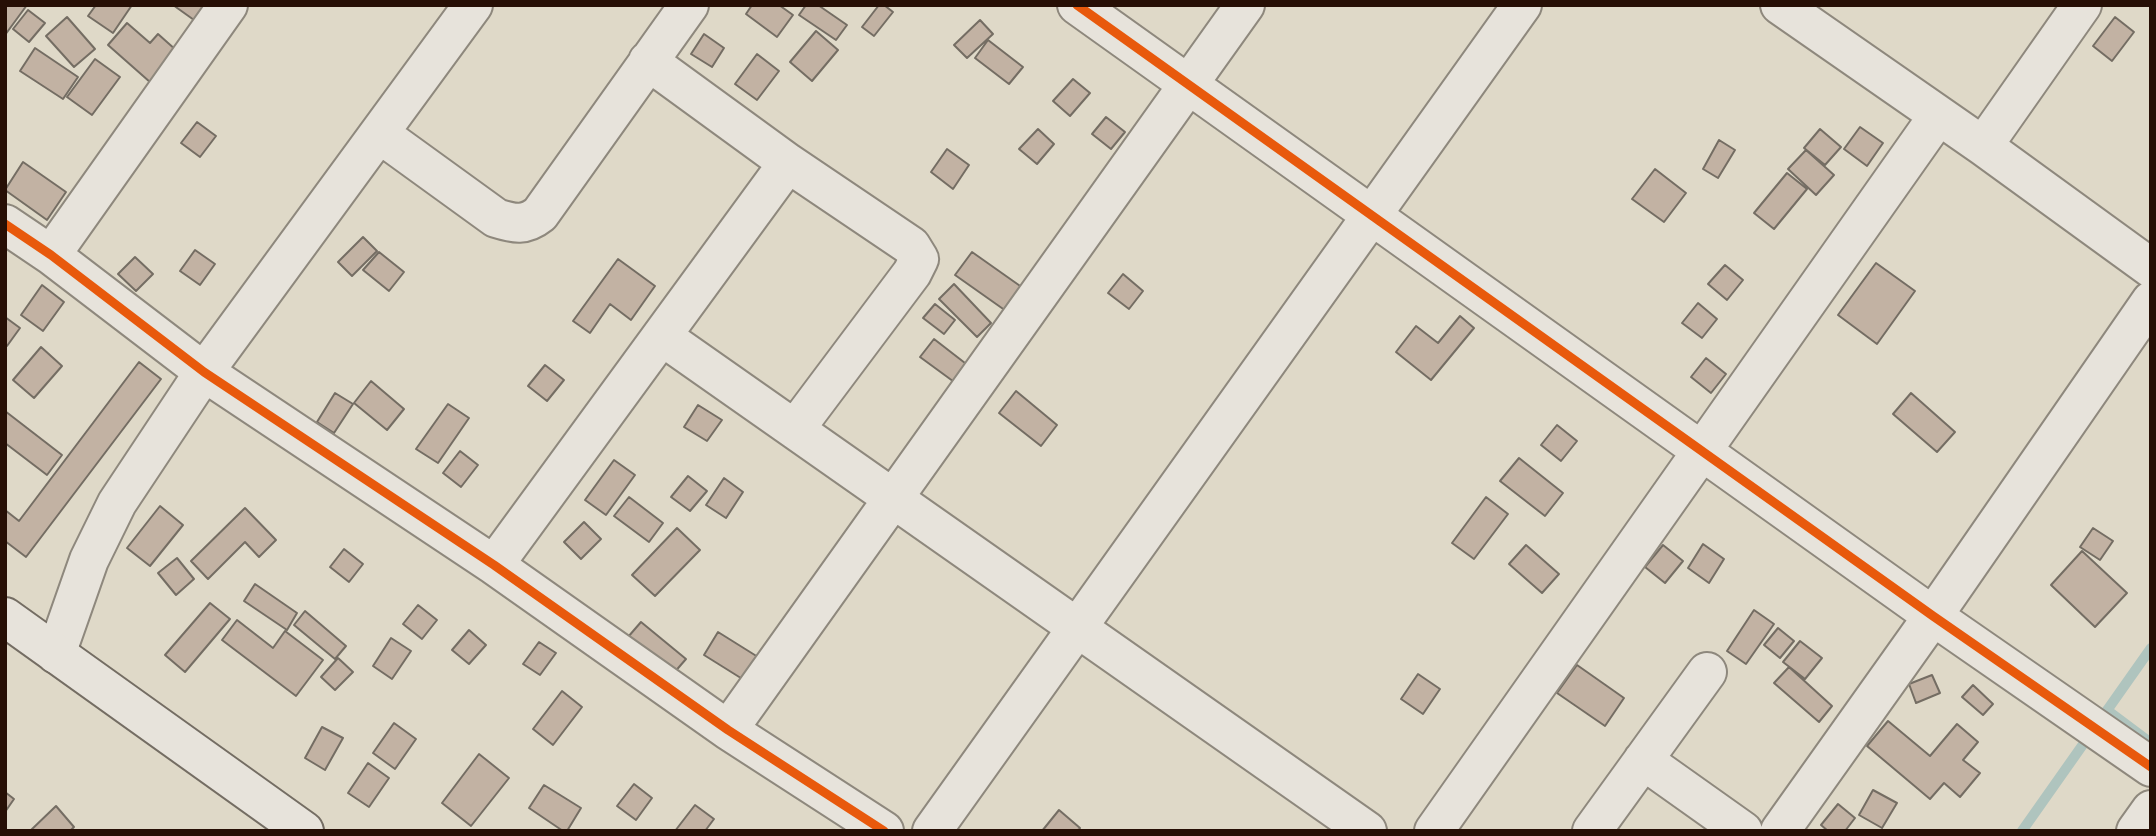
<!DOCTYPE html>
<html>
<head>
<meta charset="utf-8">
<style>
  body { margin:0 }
  #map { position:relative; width:2156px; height:836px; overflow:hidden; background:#dfd9c8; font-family:"IM FELL French Canon",serif }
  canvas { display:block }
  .frame { position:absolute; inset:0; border:7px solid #270f05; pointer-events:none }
</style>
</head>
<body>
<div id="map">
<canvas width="2156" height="836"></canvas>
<div class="frame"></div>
</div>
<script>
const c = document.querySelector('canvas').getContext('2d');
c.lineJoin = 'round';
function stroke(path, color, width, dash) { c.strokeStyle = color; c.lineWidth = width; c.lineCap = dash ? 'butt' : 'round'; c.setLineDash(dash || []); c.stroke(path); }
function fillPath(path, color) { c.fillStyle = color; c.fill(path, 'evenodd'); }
stroke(new Path2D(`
  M 2107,710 L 2151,743
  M 2022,831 L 2151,648`), '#afc4be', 10);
const building = new Path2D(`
  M 5,5 L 27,5 L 5,35 Z
  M 96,5 L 132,5 L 113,33 L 88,16 Z
  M 173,5 L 205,5 L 194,20 Z
  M 752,5 L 779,5 L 793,15 L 777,37 L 746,14 Z
  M 806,5 L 818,5 L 847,25 L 836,40 L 799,15 Z
  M 879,5 L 884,5 L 893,12 L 874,36 L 862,27 Z
  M 28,10 L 45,23 L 29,42 L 13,29 Z
  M 67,17 L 95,49 L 74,67 L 46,36 Z
  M 2115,17 L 2134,32 L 2112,61 L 2093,46 Z
  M 980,20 L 993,34 L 967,58 L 954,45 Z
  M 127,23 L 150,43 L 158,34 L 186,59 L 159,90 L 108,45 Z
  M 816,31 L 838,50 L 812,81 L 790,62 Z
  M 704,34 L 724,48 L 712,67 L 691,54 Z
  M 988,40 L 1023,67 L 1009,84 L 975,58 Z
  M 35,48 L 78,77 L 63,99 L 20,71 Z
  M 757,54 L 779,71 L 757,100 L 735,84 Z
  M 95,59 L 120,77 L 92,115 L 67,97 Z
  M 1073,79 L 1090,93 L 1070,116 L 1053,101 Z
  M 1106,117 L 1125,132 L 1111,149 L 1092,134 Z
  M 197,122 L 216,136 L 200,157 L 181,143 Z
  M 1860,127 L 1883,143 L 1867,166 L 1844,149 Z
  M 1038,129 L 1054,144 L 1037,164 L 1019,149 Z
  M 1820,129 L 1841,147 L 1825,165 L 1804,148 Z
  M 1719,140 L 1735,150 L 1718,178 L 1703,169 Z
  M 947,149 L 969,165 L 953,189 L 931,172 Z
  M 1806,150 L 1834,175 L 1816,195 L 1788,169 Z
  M 23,162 L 66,192 L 47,220 L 5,190 Z
  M 1655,169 L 1686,193 L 1664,222 L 1632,199 Z
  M 1787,173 L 1807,189 L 1774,229 L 1754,213 Z
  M 363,237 L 377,251 L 352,276 L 338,262 Z
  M 195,250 L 215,264 L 200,285 L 180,271 Z
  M 379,252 L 404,272 L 389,291 L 363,270 Z
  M 972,252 L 1023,288 L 1006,311 L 955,275 Z
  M 135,257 L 153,274 L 136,291 L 118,274 Z
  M 618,259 L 655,286 L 631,320 L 610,304 L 590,333 L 573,321 Z
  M 1876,263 L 1915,291 L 1877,344 L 1838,315 Z
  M 1725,265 L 1743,280 L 1727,300 L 1708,284 Z
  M 1123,274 L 1143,291 L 1129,309 L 1108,293 Z
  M 954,284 L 991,323 L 977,337 L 939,299 Z
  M 42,285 L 64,302 L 43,331 L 21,315 Z
  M 1698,303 L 1717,319 L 1702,338 L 1682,323 Z
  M 935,304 L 955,320 L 944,334 L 923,318 Z
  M 1460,316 L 1474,328 L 1431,380 L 1396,352 L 1416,326 L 1438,343 Z
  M 5,317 L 20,328 L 7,346 L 5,345 Z
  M 934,339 L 974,370 L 961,387 L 920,357 Z
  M 41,347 L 62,366 L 34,398 L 13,380 Z
  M 1706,358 L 1726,374 L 1711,393 L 1691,377 Z
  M 139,362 L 161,379 L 26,557 L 5,541 L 5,510 L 19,521 Z
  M 545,365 L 564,380 L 547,401 L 528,386 Z
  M 371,381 L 404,409 L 387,430 L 354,403 Z
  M 1016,391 L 1057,425 L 1041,446 L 999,413 Z
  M 335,393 L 353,404 L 334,433 L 317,422 Z
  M 1911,393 L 1955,432 L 1937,452 L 1893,414 Z
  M 448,404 L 469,418 L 438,463 L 416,449 Z
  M 698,405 L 722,420 L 707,441 L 684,427 Z
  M 5,411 L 62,455 L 47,475 L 5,443 Z
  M 1557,425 L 1577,441 L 1561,461 L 1541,445 Z
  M 460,451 L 478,465 L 461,487 L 443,473 Z
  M 1519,458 L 1563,493 L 1545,516 L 1500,481 Z
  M 614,460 L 635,475 L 606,515 L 585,500 Z
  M 688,476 L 707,491 L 690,511 L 671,497 Z
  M 724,478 L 743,492 L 726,518 L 706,505 Z
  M 629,497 L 663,523 L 649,542 L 614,516 Z
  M 1486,497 L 1508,514 L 1474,559 L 1452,543 Z
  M 160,506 L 183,525 L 150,566 L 127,548 Z
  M 245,508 L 276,540 L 259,557 L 245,542 L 208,579 L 191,561 Z
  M 584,522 L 601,539 L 581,559 L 564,542 Z
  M 677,528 L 700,550 L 655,596 L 632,575 Z
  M 2093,528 L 2113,541 L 2100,560 L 2080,547 Z
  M 1703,544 L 1724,559 L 1709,583 L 1688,568 Z
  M 1526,545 L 1559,574 L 1542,593 L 1509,564 Z
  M 1663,545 L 1683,561 L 1665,583 L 1645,567 Z
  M 344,549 L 363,564 L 349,582 L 330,567 Z
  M 2082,551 L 2127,593 L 2095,627 L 2051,585 Z
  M 177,558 L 194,579 L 176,595 L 158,573 Z
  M 255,584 L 297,613 L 287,630 L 244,601 Z
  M 210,603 L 230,619 L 185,672 L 165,655 Z
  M 418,605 L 437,620 L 422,639 L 403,624 Z
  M 1754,610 L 1774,624 L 1746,664 L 1727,651 Z
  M 305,611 L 346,646 L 335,659 L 294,625 Z
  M 237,620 L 273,648 L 285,631 L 323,660 L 296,696 L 222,640 Z
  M 641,622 L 686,659 L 673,674 L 628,637 Z
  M 1778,628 L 1794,641 L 1780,658 L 1764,645 Z
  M 469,630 L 486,645 L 469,664 L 452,650 Z
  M 718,632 L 758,657 L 744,680 L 704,655 Z
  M 391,638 L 411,651 L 392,679 L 373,666 Z
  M 1800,641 L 1822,658 L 1805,679 L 1783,662 Z
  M 539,642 L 556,653 L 540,675 L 523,664 Z
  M 338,658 L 353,672 L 335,690 L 321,677 Z
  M 1577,665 L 1624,698 L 1605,726 L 1557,693 Z
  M 1789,667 L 1832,706 L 1819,722 L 1774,683 Z
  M 1418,674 L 1440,689 L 1423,714 L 1401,699 Z
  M 1932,675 L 1940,693 L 1916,703 L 1909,684 Z
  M 1973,685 L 1993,704 L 1983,715 L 1962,697 Z
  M 562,691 L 582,707 L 553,745 L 533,729 Z
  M 1888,721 L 1930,756 L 1957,724 L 1978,742 L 1963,760 L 1980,773 L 1960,797 L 1944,783 L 1930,799 L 1867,746 Z
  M 394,723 L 416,739 L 395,769 L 373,753 Z
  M 322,727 L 343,738 L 325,770 L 305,758 Z
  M 479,754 L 509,778 L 471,826 L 442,803 Z
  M 368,763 L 389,778 L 369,807 L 348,793 Z
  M 634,784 L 652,798 L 636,820 L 617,806 Z
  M 544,785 L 581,808 L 567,831 L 563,831 L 529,808 Z
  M 1873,790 L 1897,803 L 1882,828 L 1859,815 Z
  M 5,792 L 14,799 L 5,812 Z
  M 1838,804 L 1855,818 L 1845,831 L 1828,831 L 1821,825 Z
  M 695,805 L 714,819 L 705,831 L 675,831 Z
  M 56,806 L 74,827 L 70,831 L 30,831 Z
  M 1059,810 L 1080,828 L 1077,831 L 1042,831 Z`);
fillPath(building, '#c2b2a3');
stroke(building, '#746d63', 2);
const minor = new Path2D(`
  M 1077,5 L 1933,616 L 2151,767
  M 1780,5 L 1983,146 L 2151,268
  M 648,61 L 788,163 L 911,246 L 919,259 L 912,273 L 795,429
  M 380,134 L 496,218 C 515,224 525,226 540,214 L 689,5
  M 1983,146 L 2082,5
  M 5,224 L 51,255 L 204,372 L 494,565 L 728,730 L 884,831
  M 51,255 L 228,5
  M 663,337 L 1367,831
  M 494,565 L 788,163
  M 56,654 L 89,560 L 117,503 L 204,372 L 473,5
  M 728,730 L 1245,5
  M 1643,760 L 1743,831
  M 932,831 L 1522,5
  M 1434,831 L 1938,116
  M 1592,831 L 1707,672
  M 1780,831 L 1933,616 L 2151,301
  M 2136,831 L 2151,810`);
const secondary = new Path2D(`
  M 5,617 L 304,831`);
stroke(minor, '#8e887d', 42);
stroke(secondary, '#746d63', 42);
stroke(minor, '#e7e3db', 38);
stroke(secondary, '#e7e3db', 38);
stroke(new Path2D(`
  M 1077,5 L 1933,616 L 2151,767
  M 5,224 L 51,255 L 204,372 L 494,565 L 728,730 L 884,831`), '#e8590c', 9);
</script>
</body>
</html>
